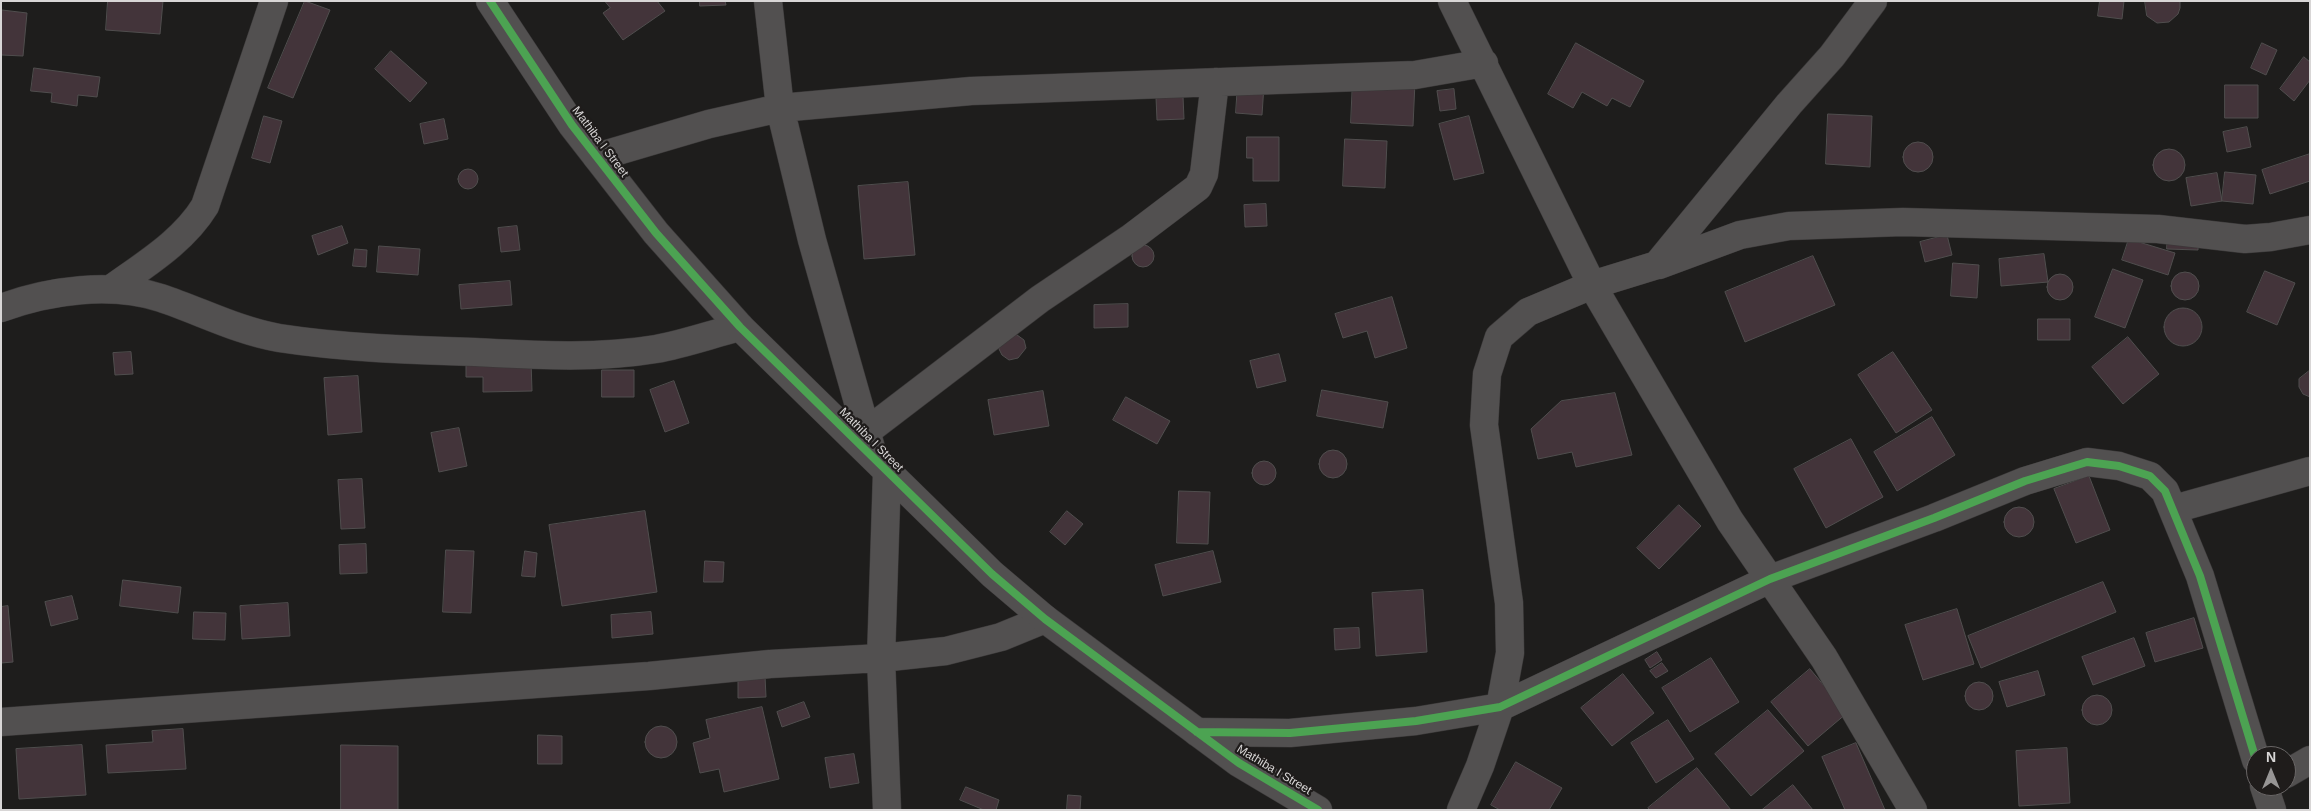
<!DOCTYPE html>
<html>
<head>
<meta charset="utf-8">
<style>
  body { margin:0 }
  #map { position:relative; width:2311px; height:811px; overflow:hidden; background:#1e1d1c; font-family:Helvetica,sans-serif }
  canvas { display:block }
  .frame { position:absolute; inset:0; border:2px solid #d8d6d6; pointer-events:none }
  .north { position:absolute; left:2246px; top:746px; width:50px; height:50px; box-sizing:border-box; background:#1f1c1b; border:1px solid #696666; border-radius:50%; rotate:0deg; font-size:14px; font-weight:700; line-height:20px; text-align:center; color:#d8d6d6 }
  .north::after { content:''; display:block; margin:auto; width:18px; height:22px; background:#979595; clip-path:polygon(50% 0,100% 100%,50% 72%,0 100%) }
</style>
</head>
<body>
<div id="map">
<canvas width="2311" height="811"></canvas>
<div class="frame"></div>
<div class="north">N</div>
</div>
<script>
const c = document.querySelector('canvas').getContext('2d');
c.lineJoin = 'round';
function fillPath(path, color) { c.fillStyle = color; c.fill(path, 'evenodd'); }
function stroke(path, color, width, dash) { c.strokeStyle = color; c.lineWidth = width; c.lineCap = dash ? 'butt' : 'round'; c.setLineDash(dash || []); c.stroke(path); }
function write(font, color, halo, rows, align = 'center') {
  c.font = font + ' Helvetica,sans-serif'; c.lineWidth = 4.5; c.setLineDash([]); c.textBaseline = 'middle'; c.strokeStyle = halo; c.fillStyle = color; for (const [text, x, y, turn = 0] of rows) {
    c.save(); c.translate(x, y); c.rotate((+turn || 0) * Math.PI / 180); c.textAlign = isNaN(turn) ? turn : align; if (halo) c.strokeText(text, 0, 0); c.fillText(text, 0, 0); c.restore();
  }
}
const building = new Path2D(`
  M 108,1 L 163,1 L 160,34 L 106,30 Z
  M 305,1 L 330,10 L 293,98 L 268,88 Z
  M 605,1 L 657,1 L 665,11 L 623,40 L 603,13 L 610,8 Z
  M 700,1 L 725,1 L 726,5 L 700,6 Z
  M 2100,1 L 2124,1 L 2122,19 L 2098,16 Z
  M 2145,1 L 2180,1 L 2180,8 L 2178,14 L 2169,22 L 2157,23 L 2147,16 Z
  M 2,10 L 27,13 L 23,56 L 1,55 Z
  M 1576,43 L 1644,81 L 1630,107 L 1612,98 L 1607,106 L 1582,92 L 1573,108 L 1548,94 Z
  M 2262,43 L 2277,50 L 2266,75 L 2251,68 Z
  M 391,51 L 427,83 L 410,102 L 375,69 Z
  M 2304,57 L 2310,62 L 2310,80 L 2294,101 L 2280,89 Z
  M 34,68 L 100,77 L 97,97 L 78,95 L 77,106 L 51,102 L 52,93 L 31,91 Z
  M 1353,79 L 1415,82 L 1413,126 L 1351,123 Z
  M 1238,83 L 1264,85 L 1262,115 L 1236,113 Z
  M 2225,85 L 2258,85 L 2258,118 L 2225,118 Z
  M 1454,89 L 1456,109 L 1440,111 L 1437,91 Z
  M 1183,96 L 1184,119 L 1157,120 L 1156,97 Z
  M 1828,114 L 1872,116 L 1870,167 L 1826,164 Z
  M 264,116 L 282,121 L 270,163 L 252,158 Z
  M 1469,116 L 1484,173 L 1454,180 L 1439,124 Z
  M 444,119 L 448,139 L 424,144 L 420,124 Z
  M 2247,127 L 2251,147 L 2227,152 L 2223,132 Z
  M 1247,137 L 1279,137 L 1279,181 L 1253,181 L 1253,158 L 1247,158 Z
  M 1345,139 L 1387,141 L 1385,188 L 1343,186 Z
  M1903 157a15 15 0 1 1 30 0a15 15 0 1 1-30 0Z
  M2153 165a16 16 0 1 1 32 0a16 16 0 1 1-32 0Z
  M 2310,154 L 2310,181 L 2270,194 L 2262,170 Z
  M458 179a10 10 0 1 1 20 0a10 10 0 1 1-20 0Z
  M 2225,172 L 2256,175 L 2253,204 L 2222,201 Z
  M 2217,173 L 2222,201 L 2191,206 L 2186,178 Z
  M 908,182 L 915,255 L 864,259 L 858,186 Z
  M 1266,204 L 1267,226 L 1245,227 L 1244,205 Z
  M 342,226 L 348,243 L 318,255 L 312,236 Z
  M 517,226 L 520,250 L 501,252 L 498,228 Z
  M 2168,232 L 2199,233 L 2198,250 L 2167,249 Z
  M 1947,235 L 1952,255 L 1925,262 L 1920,242 Z
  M 2129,239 L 2175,253 L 2168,275 L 2122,260 Z
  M1132 256a11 11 0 1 1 22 0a11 11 0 1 1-22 0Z
  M 379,246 L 420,249 L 418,275 L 377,272 Z
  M 355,249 L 367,250 L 366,267 L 353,266 Z
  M 2044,254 L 2048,282 L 2001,286 L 1999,259 Z
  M 1813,256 L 1835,305 L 1745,342 L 1725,292 Z
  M 1953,263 L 1979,265 L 1977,298 L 1951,296 Z
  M 2113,269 L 2143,280 L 2125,328 L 2095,317 Z
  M 2265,271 L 2295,283 L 2277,325 L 2247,312 Z
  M2171 286a14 14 0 1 1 28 0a14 14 0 1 1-28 0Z
  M2047 287a13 13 0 1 1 26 0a13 13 0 1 1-26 0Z
  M 510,281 L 512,305 L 461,309 L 459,285 Z
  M 1392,297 L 1407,348 L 1375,358 L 1367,331 L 1343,338 L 1335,314 Z
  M 1128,304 L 1128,327 L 1094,328 L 1094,305 Z
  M2164 327a19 19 0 1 1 38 0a19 19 0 1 1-38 0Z
  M 2038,319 L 2070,319 L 2070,340 L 2038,340 Z
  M 1013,332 L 1024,340 L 1026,348 L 1018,358 L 1009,360 L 1002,355 L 998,347 Z
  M 2128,337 L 2159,374 L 2123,404 L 2092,367 Z
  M 131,352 L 133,374 L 115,375 L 113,353 Z
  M 1893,352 L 1932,410 L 1896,433 L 1858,375 Z
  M 1279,354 L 1286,381 L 1257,388 L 1250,361 Z
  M 531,361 L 532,391 L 483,392 L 483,377 L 466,377 L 466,362 Z
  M 602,370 L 634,370 L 634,397 L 602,397 Z
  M 2309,371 L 2310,371 L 2310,397 L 2303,394 L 2299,387 L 2299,379 Z
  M 358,376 L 362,432 L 328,435 L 324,378 Z
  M 674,381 L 689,423 L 665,432 L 650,390 Z
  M 1322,390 L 1388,402 L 1383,428 L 1317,416 Z
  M 1043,391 L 1049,426 L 994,435 L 988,400 Z
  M 1615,393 L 1632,455 L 1576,467 L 1572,452 L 1538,459 L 1531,429 L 1561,401 Z
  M 1126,397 L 1170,421 L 1157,444 L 1113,420 Z
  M 1932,417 L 1955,455 L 1897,491 L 1874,452 Z
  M 459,428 L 467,466 L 439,472 L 431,433 Z
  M 1851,439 L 1883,497 L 1826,528 L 1794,469 Z
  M1319 464a14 14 0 1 1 28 0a14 14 0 1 1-28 0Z
  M1252 473a12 12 0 1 1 24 0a12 12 0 1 1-24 0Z
  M 2089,476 L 2110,530 L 2076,543 L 2054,489 Z
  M 362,479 L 365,528 L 341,529 L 338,480 Z
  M 1179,491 L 1210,492 L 1208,544 L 1177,543 Z
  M 1679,505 L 1701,526 L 1659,569 L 1637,548 Z
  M2004 522a15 15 0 1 1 30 0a15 15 0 1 1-30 0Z
  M 645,511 L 657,592 L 562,606 L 549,525 Z
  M 1067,511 L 1083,524 L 1065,545 L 1050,532 Z
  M 366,544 L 367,573 L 340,574 L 339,545 Z
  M 446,550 L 474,551 L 471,613 L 443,612 Z
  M 525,551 L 537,553 L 535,577 L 522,576 Z
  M 1213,551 L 1221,582 L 1163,596 L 1155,565 Z
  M 705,561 L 724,562 L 723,582 L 704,582 Z
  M 123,580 L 181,587 L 178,613 L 120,606 Z
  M 2103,582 L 2116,612 L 1981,668 L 1968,636 Z
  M 1423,590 L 1427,652 L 1376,656 L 1372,593 Z
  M 72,596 L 78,619 L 51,626 L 45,602 Z
  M 288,603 L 290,636 L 242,639 L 240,606 Z
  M 8,606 L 13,662 L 1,663 L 1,607 Z
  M 1957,609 L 1974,664 L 1923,680 L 1905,625 Z
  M 194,612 L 226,613 L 225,640 L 193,639 Z
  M 651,612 L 653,634 L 612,638 L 611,615 Z
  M 2194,618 L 2203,648 L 2155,662 L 2146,633 Z
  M 1359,628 L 1360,648 L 1335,650 L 1334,629 Z
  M 2134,638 L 2145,666 L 2093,685 L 2082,657 Z
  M 1657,652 L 1662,660 L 1650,668 L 1645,660 Z
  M 1711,658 L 1739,702 L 1690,732 L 1662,688 Z
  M 1662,663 L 1668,671 L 1656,678 L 1650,671 Z
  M 1810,669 L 1847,713 L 1808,746 L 1771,702 Z
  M 2038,671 L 2045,695 L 2007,707 L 1999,682 Z
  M 1623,674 L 1654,713 L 1612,746 L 1581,708 Z
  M 765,676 L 766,697 L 738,698 L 738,677 Z
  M1965 696a14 14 0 1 1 28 0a14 14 0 1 1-28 0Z
  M2082 710a15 15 0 1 1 30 0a15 15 0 1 1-30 0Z
  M 804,702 L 810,717 L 782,727 L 777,712 Z
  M 762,707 L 779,779 L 724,792 L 719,769 L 700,773 L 693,743 L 710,738 L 706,720 Z
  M 1768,710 L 1804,751 L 1751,796 L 1715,754 Z
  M 1668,720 L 1694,759 L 1656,783 L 1631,743 Z
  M645 742a16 16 0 1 1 32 0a16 16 0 1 1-32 0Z
  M 183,729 L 186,769 L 108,773 L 106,745 L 153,742 L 152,731 Z
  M 538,735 L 562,736 L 562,764 L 538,764 Z
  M 1856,743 L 1885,810 L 1845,810 L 1822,757 Z
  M 82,745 L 86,795 L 19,799 L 16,749 Z
  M 341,745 L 398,746 L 398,810 L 341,810 Z
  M 2067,748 L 2070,803 L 2019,806 L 2016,751 Z
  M 854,754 L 859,783 L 830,788 L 825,758 Z
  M 1516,762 L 1562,788 L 1549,810 L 1500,810 L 1491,805 Z
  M 1697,768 L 1731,810 L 1650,810 L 1648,808 Z
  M 1793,785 L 1813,810 L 1762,810 Z
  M 966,787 L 999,800 L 996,810 L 984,810 L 960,800 Z
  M 1068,795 L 1081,796 L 1080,810 L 1067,810 Z`);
fillPath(building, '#43343a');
stroke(building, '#504e4e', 1);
const minor = new Path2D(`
  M 768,1 L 780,108 L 812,240 L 871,448
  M 1452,1 L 1592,285 L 1730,521 L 1824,658 L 1913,810
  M 597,157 L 709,124 L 780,108 L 971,91 L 1415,75 L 1484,63
  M 1659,265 L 1740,235 L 1789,226 L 1903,222 L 2158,229 L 2245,239 L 2271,237 L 2310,230
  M 111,289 C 144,265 183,242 205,206 L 274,1
  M 1,308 C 50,290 111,282 161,298 C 200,311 238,331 279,338 C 344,348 409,350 475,352 C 534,355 597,359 656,349 C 684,344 712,334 740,327
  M 866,432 L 1040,299 L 1132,237 L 1198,187 L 1204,174 L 1215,82
  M 2174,509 L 2310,471
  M 1,722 L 649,676 L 770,664 L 881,658 L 946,651 L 1001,637 L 1045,619
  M 1197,732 L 1290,733 L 1416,721 L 1500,707 L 1770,579 L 1934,518 L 2025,481 L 2087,462 L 2119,466 L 2150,476 L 2165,491 L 2200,576 L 2256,760
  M 2286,774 L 2310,760
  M 2264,786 L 2272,810
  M 887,810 L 881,658 L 887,472
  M 1461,810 L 1480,766 L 1500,707 L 1510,653 L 1509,603 L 1484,425 L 1487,374 L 1499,337 L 1528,312 L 1592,285 L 1657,265 L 1789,104 L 1832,56 L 1873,1`);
const tertiary = new Path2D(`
  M 490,1 L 572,125 L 656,233 L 740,327 L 992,574 L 1045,619 L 1239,763 L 1318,810`);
stroke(minor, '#3a3838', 29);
stroke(tertiary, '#3a3838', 29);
stroke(minor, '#525050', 28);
stroke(tertiary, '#525050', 28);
stroke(new Path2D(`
  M 490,1 L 572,125 L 656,233 L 740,327 L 992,574 L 1045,619 L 1239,763 L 1318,810
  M 1197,732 L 1290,733 L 1416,721 L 1500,707 L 1770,579 L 1934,518 L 2025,481 L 2087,462 L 2119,466 L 2150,476 L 2165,491 L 2200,576 L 2256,760`), '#4ca352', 8);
write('12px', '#d8d6d6', '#1f1c1b', [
  ["Mathiba I Street",600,142,53],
  ["Mathiba I Street",871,440,45],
  ["Mathiba I Street",1274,770,31]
]);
</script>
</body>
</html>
